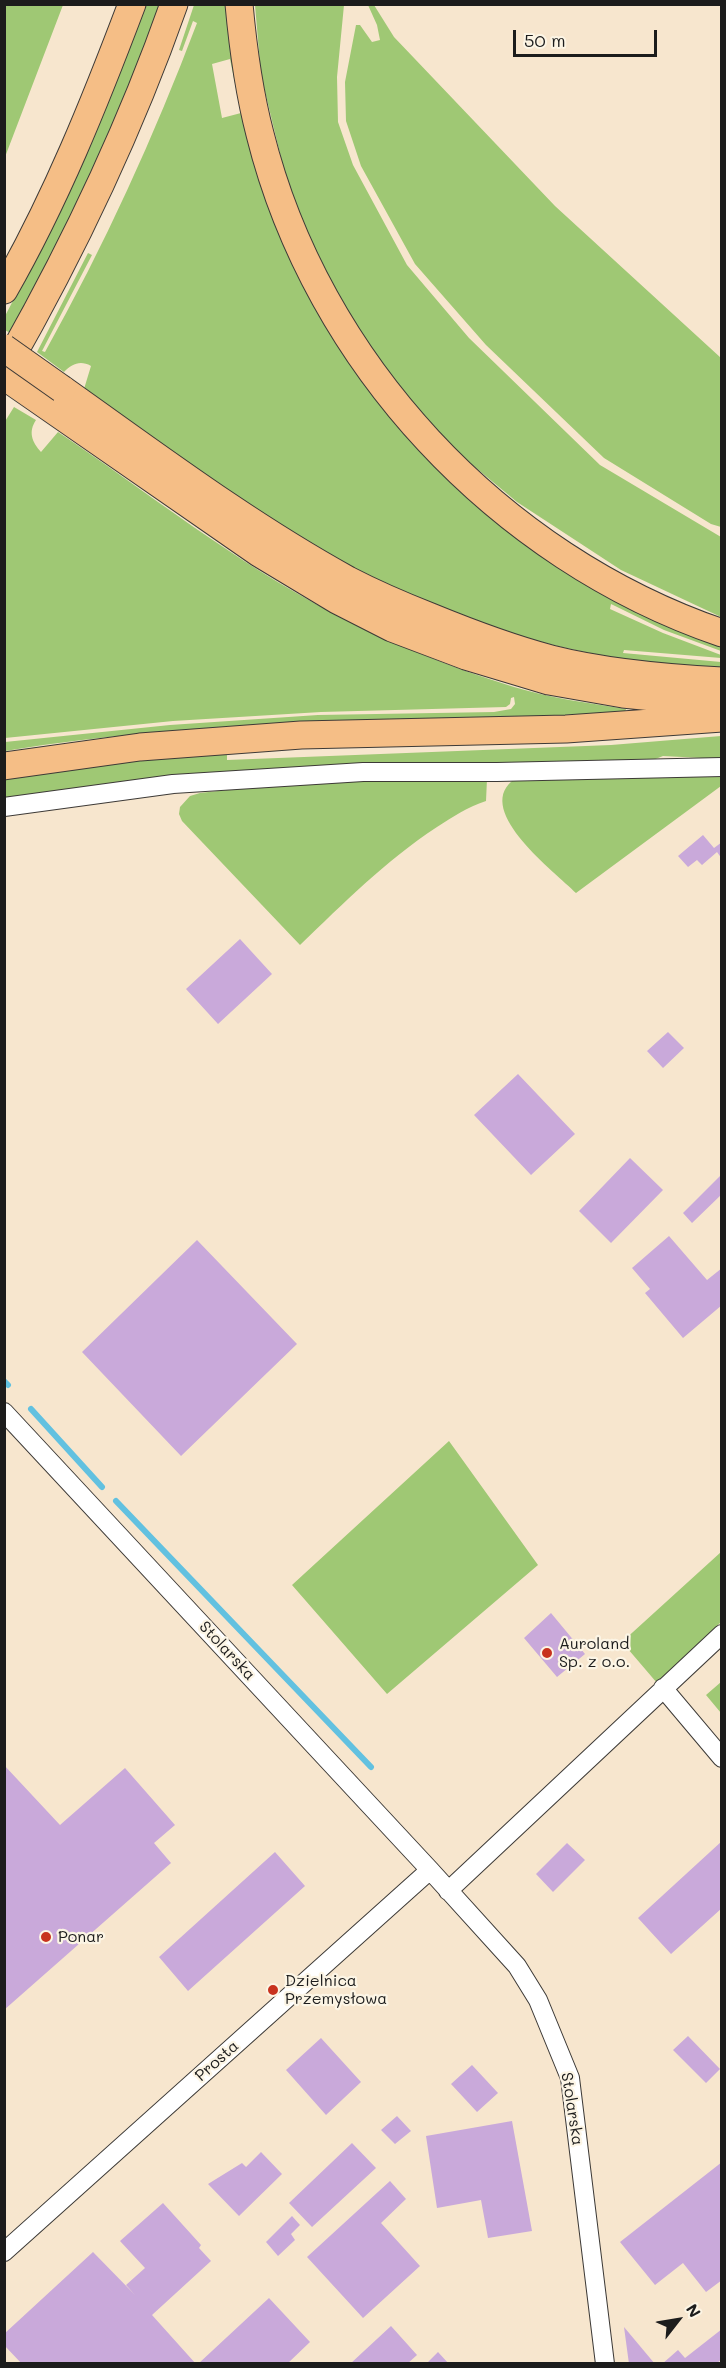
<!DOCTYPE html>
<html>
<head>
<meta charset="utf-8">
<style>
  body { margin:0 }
  #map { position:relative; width:726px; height:2368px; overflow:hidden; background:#f7e6ce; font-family:Mali,sans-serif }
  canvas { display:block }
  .frame { position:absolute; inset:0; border:6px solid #1c1c1c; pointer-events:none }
  .north { position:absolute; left:648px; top:2290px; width:60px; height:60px; -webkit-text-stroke:4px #fcf5e5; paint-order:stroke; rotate:59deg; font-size:16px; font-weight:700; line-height:24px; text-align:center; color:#1c1c1c }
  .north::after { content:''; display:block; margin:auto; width:21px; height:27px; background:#1c1c1c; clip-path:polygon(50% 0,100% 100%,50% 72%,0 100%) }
  .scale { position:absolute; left:513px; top:30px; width:144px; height:27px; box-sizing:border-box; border:3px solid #1c1c1c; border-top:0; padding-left:8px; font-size:18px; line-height:21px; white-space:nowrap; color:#1c1c1c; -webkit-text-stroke:4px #fcf5e5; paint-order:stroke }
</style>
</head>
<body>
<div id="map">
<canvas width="726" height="2368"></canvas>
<div class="frame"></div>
<div class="north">N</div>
<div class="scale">50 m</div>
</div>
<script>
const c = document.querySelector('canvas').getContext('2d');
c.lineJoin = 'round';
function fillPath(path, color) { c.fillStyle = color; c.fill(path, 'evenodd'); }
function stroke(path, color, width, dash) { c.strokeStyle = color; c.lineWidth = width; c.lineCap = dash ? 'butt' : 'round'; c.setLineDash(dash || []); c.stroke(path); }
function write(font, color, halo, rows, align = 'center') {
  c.font = font + ' Mali,sans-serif'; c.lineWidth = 4.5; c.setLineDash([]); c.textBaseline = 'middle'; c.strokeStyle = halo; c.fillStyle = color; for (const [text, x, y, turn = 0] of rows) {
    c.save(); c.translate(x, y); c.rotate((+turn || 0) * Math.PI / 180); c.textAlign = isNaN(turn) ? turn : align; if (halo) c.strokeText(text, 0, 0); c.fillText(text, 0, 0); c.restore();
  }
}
fillPath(new Path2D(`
  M 5,4 L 63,5 L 5,157 L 4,5 Z
  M 145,5 L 160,5 C 122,117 67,226 10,333 L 5,330 L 5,316 L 39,251 Z
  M 194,5 L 231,5 L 264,177 L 439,465 L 721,642 L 721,651 L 664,630 L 611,604 L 610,609 L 663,633 L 721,655 L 721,658 L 624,650 L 623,653 L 721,662 L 721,670 C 593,661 484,634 368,578 C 337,563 307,543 278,524 C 212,481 148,435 84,389 L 91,366 C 80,360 72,364 64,372 L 37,352 L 88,253 L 92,255 L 42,351 L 45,352 C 104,246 154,137 197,23 L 193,21 L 182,51 L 179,50 ZM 230,59 L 241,113 L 222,118 L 212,64 Z
  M 255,5 L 344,5 L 337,77 L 338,122 L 353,165 L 407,265 L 469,338 L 600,465 L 721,537 L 721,617 L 621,570 L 517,502 L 458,453 L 394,381 L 347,316 L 290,195 L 261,75 Z
  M 368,5 L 374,5 L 394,37 L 555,206 L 721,358 L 721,527 L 711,524 L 604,458 L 486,345 L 415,264 L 361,166 L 346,121 L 345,82 L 356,25 L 360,25 L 372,42 L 380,40 L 377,25 Z
  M 14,407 L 36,420 C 28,432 32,442 41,452 L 58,432 C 149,493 236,563 333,613 C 391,643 452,668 514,687 C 550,698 588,703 626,709 L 625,712 C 418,724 210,717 5,751 L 5,742 L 170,725 L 318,715 L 494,712 L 511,709 L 515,704 L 514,697 L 511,698 L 510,704 L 506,707 L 321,712 L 173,721 L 5,738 L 4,423 Z
  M 721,736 L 721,759 L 663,756 L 638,766 L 576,768 L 5,800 L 4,774 L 227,751 L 227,760 L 611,745 Z
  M 721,776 L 721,786 L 576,893 C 555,872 475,812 512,781 Z
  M 487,779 L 486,801 C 467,807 453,817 437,827 C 384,862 345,902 300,945 L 182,821 L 179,814 L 180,807 L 190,796 L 200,793 L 315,780 Z
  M 449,1441 L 538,1565 L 387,1694 L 292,1585 Z
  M 721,1552 L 721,1622 L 657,1683 L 622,1642 Z
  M 721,1682 L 721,1713 L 706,1695 Z`), '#9fc874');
stroke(new Path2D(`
  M 4,1381 L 8,1385
  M 31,1409 L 102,1487
  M 116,1501 L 371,1767`), '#62c1e0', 6);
fillPath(new Path2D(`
  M 703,835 L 714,848 L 722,842 L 722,859 L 717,852 L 702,865 L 697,860 L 688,867 L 678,856 Z
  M 240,939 L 272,974 L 218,1024 L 186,989 Z
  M 668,1032 L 684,1048 L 663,1068 L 647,1051 Z
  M 518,1074 L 575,1134 L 531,1175 L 474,1115 Z
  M 630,1158 L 663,1190 L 611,1243 L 579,1211 Z
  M 722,1174 L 722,1194 L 692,1223 L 683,1213 Z
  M 669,1236 L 707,1280 L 722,1268 L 722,1305 L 683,1338 L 645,1293 L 650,1289 L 632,1268 Z
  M 197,1240 L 297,1344 L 181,1456 L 82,1352 Z
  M 551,1613 L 585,1654 L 557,1677 L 524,1638 Z
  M 4,1765 L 60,1825 L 125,1768 L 175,1825 L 154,1843 L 171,1863 L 4,2010 Z
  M 722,1841 L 722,1908 L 671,1954 L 638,1918 Z
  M 567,1843 L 585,1860 L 553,1892 L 536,1874 Z
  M 275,1852 L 305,1886 L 188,1991 L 159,1957 Z
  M 688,2036 L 720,2069 L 706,2083 L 673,2050 Z
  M 321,2038 L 361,2082 L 326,2115 L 286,2070 Z
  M 472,2065 L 498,2093 L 477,2112 L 451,2084 Z
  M 397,2116 L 411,2131 L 395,2144 L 381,2130 Z
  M 512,2121 L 532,2231 L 488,2238 L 481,2200 L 437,2208 L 426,2136 Z
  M 352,2143 L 376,2168 L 312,2227 L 289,2203 Z
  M 261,2152 L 282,2174 L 239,2216 L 208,2184 L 242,2163 L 246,2167 Z
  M 722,2162 L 722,2280 L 706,2292 L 683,2263 L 655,2285 L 620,2242 Z
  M 390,2181 L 406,2199 L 381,2223 L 420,2266 L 363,2318 L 307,2257 Z
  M 163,2203 L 201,2245 L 199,2248 L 211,2261 L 152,2315 L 196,2364 L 22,2364 L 4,2345 L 4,2334 L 93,2252 L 135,2295 L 126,2285 L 145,2268 L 120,2241 Z
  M 292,2216 L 300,2225 L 291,2234 L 295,2240 L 278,2256 L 266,2242 Z
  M 269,2298 L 310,2342 L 287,2364 L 198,2364 Z
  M 391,2326 L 417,2355 L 407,2364 L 350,2364 Z
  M 624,2327 L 655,2364 L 629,2364 Z
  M 722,2329 L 722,2359 L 716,2364 L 662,2364 L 678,2350 L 685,2358 Z
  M 438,2352 L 449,2364 L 426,2364 Z`), '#c9a9da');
const minor = new Path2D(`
  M 4,807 L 173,784 L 363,772 L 497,772 L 722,767
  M 4,1412 L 430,1870 L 517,1966 L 538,2000 L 570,2078 L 605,2364
  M 663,1688 L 722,1758
  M 448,1891 L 722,1634
  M 4,2252 L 430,1870`);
const highway = new Path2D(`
  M 239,4 C 243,48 249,92 260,134 C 317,363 499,557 722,633
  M 4,290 C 56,199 95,102 132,4
  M 4,370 C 71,253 129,132 174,4
  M 4,376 L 259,553 L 337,600 L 392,628 L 466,656 L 549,681 L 623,694 L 722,704
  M 62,389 C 155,455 248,525 348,580 C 375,594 403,606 431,617 C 470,633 510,648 551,659 C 606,673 665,678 722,681
  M 4,766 L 140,747 L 301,735 L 566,729 L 722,718`);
stroke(minor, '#3d3a37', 20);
stroke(highway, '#3d3a37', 29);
stroke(minor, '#fff', 18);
stroke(highway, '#f5be86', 27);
const highwayBridge = new Path2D(`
  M 4,348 L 62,389`);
stroke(highwayBridge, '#3d3a37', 29, []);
stroke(highwayBridge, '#f5be86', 27);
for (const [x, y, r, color] of [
  [547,1653,6,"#c8321e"],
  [46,1937,6,"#c8321e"],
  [273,1990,6,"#c8321e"]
]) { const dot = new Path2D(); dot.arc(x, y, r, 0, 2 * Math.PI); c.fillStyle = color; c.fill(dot); stroke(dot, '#fcf5e5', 2); }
write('16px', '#1c1c1c', '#fcf5e5', [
  ["Auroland",559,1644],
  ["Sp. z o.o.",559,1662],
  ["Ponar",58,1937],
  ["Dzielnica",285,1981],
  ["Przemysłowa",285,1999]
], 'left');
write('16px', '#1c1c1c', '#fcf5e5', [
  ["Stolarska",227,1651,47],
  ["Prosta",217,2061,-42],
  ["Stolarska",572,2109,81]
]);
</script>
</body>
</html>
